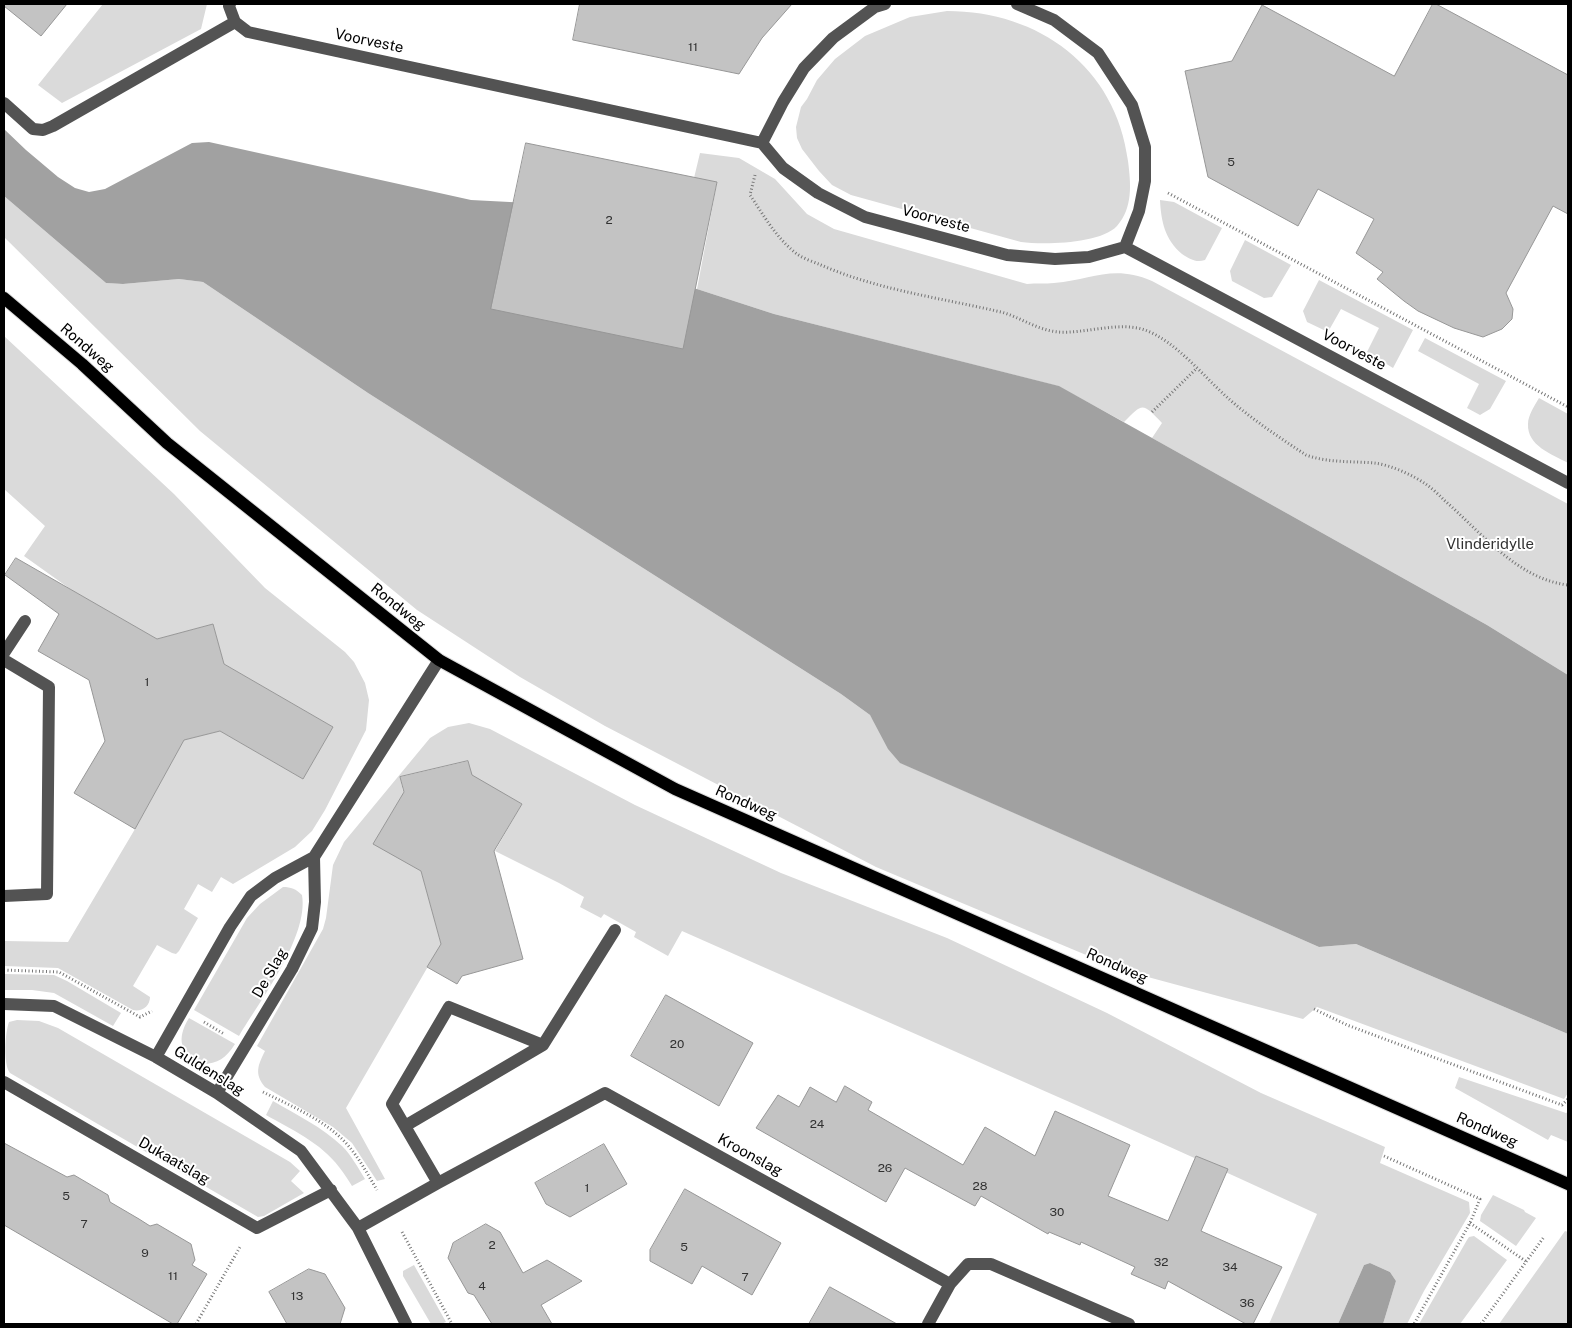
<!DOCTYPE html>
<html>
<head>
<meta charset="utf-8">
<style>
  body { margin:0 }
  #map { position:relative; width:1572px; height:1328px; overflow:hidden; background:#fff; font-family:"Public Sans",sans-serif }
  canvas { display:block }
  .frame { position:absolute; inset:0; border:5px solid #000; pointer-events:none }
</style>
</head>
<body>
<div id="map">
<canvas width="1572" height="1328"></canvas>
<div class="frame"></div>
</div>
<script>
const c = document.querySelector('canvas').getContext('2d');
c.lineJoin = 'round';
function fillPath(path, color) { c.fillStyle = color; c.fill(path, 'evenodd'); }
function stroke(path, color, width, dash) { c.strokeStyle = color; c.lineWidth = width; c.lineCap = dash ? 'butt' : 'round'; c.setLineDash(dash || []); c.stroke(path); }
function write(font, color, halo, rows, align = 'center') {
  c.font = font + ' "Public Sans",sans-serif'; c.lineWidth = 4; c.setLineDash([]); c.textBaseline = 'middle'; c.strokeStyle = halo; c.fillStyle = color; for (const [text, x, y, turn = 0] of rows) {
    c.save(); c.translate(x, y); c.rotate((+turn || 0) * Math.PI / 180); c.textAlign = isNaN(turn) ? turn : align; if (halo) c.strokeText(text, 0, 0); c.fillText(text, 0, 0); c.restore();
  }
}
fillPath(new Path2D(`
  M 103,4 L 207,4 L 201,29 L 62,103 L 38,85 Z
  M 947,11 C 1039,11 1116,67 1128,161 C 1131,184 1133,208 1117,226 C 1100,244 1044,245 1021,242 L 851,195 L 832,185 L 819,171 L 802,149 L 797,138 L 796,127 L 801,107 L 807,99 L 817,80 L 835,59 L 865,36 L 910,17 Z
  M 700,153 L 739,158 L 775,179 L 807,214 L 834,229 L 1027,284 C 1036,283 1045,284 1054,283 C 1093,280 1112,264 1152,281 L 1568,504 L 1568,675 L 1487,625 L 1152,438 L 1162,423 C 1142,402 1143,403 1124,422 L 1058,386 L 774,314 L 697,289 L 717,183 L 694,178 Z
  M 4,196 L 106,283 L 123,284 L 179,279 L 203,282 L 368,393 L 841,694 L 870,715 L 901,763 L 1319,947 L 1356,944 L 1568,1034 L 1568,1093 L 1564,1099 L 1317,1007 L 1303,1019 L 1122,970 L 876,867 L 605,726 L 520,677 L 417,610 L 200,431 L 4,237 Z
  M 1160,200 L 1174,202 L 1222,228 L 1205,260 C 1196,263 1190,259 1182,254 C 1165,240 1161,221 1160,200 Z
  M 1245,240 L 1291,265 L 1272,297 L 1264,298 L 1232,281 L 1230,271 Z
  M 1319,280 L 1413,330 L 1393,368 L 1367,352 L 1379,328 L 1341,309 L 1328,332 L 1307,322 L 1303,311 Z
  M 4,336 L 174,494 L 265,588 L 345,652 L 354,662 L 365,683 L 369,700 L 366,730 L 325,810 L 312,831 L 295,847 L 233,884 L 221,877 L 212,892 L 198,884 L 184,909 L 198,918 L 179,951 L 176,954 L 172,953 L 157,945 L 133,986 L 150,997 C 150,1006 142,1012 133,1010 L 58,968 L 4,966 L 4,941 L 68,942 L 135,829 L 184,740 L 220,731 L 303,779 L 333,727 L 224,664 L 213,624 L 157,639 L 73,591 L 24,556 L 45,526 L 4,489 Z
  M 1425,338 L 1506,381 L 1490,409 L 1480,415 L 1467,408 L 1479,384 L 1418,351 Z
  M 1539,398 L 1568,414 L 1568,463 C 1552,454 1527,446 1528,424 C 1528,415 1535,405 1539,398 Z
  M 469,723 L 490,729 L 635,805 L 781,873 L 947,938 L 1107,1013 L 1261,1093 L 1385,1147 L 1380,1163 L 1469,1202 L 1470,1213 L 1424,1291 L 1407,1324 L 1383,1324 L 1396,1281 L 1390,1272 L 1370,1263 L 1364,1265 L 1338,1324 L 1269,1324 L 1317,1214 C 1107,1117 894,1025 682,931 L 668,956 L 634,937 L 636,932 L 604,914 L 601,918 L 580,907 L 584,897 L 559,883 L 495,851 L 522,804 L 472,778 L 468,761 L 400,777 L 404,796 L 401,797 L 374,843 L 421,871 L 441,944 L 346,1108 L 385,1179 L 377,1181 L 352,1143 L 333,1127 L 265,1087 C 254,1074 258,1065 265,1051 L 257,1046 L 323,929 L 326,918 L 333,865 L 344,842 L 430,738 L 448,727 Z
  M 283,887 C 291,887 296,889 302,895 C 309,936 260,1001 239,1036 L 194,1010 L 247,918 L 260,904 Z
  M 4,974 L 54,975 L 67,981 L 121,1013 L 113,1026 L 54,993 L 32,990 L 4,990 Z
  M 189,1018 L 235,1044 C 226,1058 218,1064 202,1064 C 180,1054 176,1039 189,1018 Z
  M 17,1020 L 39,1021 L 58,1028 L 290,1162 L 300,1171 L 291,1181 L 304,1193 L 264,1216 L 258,1217 L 10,1073 C 3,1064 5,1033 9,1022 Z
  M 1459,1077 L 1566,1113 L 1568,1112 L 1568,1142 L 1551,1135 L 1548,1140 L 1455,1088 Z
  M 273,1101 C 297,1115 322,1127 342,1146 C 352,1156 358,1168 365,1179 L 352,1186 C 348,1180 344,1173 339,1167 C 321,1143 291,1129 266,1115 Z
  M 1493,1195 L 1524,1210 L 1525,1212 L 1536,1218 L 1516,1246 L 1480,1221 L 1481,1215 Z
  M 1565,1231 L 1568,1232 L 1568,1324 L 1499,1324 Z
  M 1474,1236 L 1507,1260 L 1460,1324 L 1419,1324 L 1467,1240 L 1469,1237 Z
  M 414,1265 L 446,1322 L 441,1324 L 431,1324 L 403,1276 L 403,1271 Z`), '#dadada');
fillPath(new Path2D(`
  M 4,129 L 26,150 L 58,177 L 75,188 L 89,192 L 105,189 L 192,143 L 209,142 L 471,200 L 529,203 L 650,279 L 697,289 L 774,314 L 1059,386 L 1487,625 L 1568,675 L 1568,1034 L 1356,944 L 1319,947 L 900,763 L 888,749 L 870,715 L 841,694 L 368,393 L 203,282 L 179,279 L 123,284 L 106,283 L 4,196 Z
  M 1370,1263 L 1390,1272 L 1396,1281 L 1383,1324 L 1338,1324 L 1364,1265 Z`), '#a1a1a1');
const building = new Path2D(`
  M 4,4 L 67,4 L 41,36 L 4,6 Z
  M 580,4 L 792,4 L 762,38 L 739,74 L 573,40 Z
  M 1433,4 L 1436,4 L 1568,75 L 1568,214 L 1553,206 L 1506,293 L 1513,309 L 1512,319 L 1502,329 L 1483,337 L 1454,328 L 1418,311 L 1404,301 L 1377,279 L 1383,272 L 1356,253 L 1374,219 L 1318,189 L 1298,226 L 1208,177 L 1185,71 L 1232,61 L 1262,5 L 1394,76 Z
  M 526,143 L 717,182 L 683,349 L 491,309 Z
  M 16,558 L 157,639 L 213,624 L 224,664 L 333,727 L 303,779 L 220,731 L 184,740 L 135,829 L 74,793 L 105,741 L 89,680 L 38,651 L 59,614 L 5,575 Z
  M 468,761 L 472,775 L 522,804 L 494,851 L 523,959 L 462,976 L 457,984 L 427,967 L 441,944 L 421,871 L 373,844 L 404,792 L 400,777 Z
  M 666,995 L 753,1043 L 719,1106 L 631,1056 Z
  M 845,1086 L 872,1102 L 868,1110 L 963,1165 L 985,1127 L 1035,1156 L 1055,1111 L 1130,1145 L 1108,1196 L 1168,1221 L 1196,1156 L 1228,1169 L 1201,1231 L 1282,1267 L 1253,1324 L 1246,1324 L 1168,1281 L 1165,1289 L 1131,1274 L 1135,1267 L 1081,1242 L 1080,1245 L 1049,1232 L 1048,1234 L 981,1196 L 975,1206 L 971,1204 L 905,1168 L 886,1202 L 756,1128 L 778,1095 L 799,1107 L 810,1087 L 836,1102 Z
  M 4,1143 L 67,1177 L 74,1175 L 108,1195 L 110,1202 L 139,1219 L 150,1226 L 157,1224 L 191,1244 L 195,1260 L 192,1265 L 207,1274 L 177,1324 L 173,1324 L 4,1225 Z
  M 604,1144 L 627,1184 L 570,1217 L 546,1204 L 535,1183 Z
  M 685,1189 L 781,1243 L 752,1295 L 702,1266 L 692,1284 L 650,1261 L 650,1250 Z
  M 486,1224 L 500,1232 L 523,1273 L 547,1260 L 582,1281 L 541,1305 L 552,1324 L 492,1324 L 474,1295 L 468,1293 L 448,1258 L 453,1243 Z
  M 309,1269 L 325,1274 L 345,1308 L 340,1324 L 287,1324 L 269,1292 Z
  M 830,1287 L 897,1324 L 809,1324 Z`);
fillPath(building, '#c3c3c3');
stroke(building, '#979797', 1);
const major = new Path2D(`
  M 4,298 L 82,364 L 167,443 L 439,660 L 675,789 L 1568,1184`);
stroke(major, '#dbdbdb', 14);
stroke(new Path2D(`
  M 755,175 L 750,195 C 764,216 777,239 797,254 C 804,259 814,262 821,265 C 878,290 941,298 1001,312 C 1020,317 1037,330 1058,332 C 1084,334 1119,321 1145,330 C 1176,341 1205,378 1229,399 C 1253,420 1280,438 1306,455 C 1328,463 1351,461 1374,463 C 1391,465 1413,475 1427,485 C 1433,489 1439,495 1444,500 C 1481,532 1517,579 1568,585
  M 1168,193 L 1568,407
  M 1152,412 L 1197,368
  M 4,970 L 59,972 L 140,1017 L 152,1011
  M 1314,1009 L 1347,1025 L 1562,1105 L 1568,1099
  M 204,1022 L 224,1034
  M 263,1092 C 291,1106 323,1119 345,1142 C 358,1156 367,1173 377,1190
  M 1384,1156 L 1480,1199 L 1470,1223 L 1414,1324
  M 1470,1223 L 1527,1262
  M 402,1232 L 452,1324
  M 196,1324 L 240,1247
  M 1481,1324 L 1544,1237`), '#757575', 3, [1, 2.5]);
stroke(new Path2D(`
  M 230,4 L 229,6 L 235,22
  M 1017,4 L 1054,20 L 1098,53 L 1132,105 L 1145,147 L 1145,181 L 1139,211 L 1125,247
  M 4,103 L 33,129 L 43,130 L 53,126 L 235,22 L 248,32 L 762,143 L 783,168 L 818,193 L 865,217 L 1007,255 L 1055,259 L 1089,257 L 1125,247 L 1568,483
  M 762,143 L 783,102 L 804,68 L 833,38 L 875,7 L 885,4
  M 4,653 L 25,621
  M 4,660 L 49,687 L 47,894 L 4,896
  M 4,1004 L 54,1006 L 156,1057 L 217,1093 L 301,1151 L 358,1228 L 406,1324
  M 156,1057 L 230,927 L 251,896 L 275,878 L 314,857 L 439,660
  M 4,1082 L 257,1228 L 331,1190
  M 217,1093 L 292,969 L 312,928 L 315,902 L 314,857
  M 405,1126 L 543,1045
  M 438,1183 L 392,1104 L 449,1007 L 543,1045 L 615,930
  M 358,1228 L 438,1183 L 605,1093 L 950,1284 L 968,1264 L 991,1264 L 1129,1324
  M 928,1324 L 950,1284`), '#535353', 12);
stroke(major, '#000', 12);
write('12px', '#313131', null, [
  ["11",693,47],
  ["5",1231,162],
  ["2",609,220],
  ["1",147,682],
  ["20",677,1044],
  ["24",817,1124],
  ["26",885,1168],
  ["28",980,1186],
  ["1",587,1188],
  ["5",66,1196],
  ["30",1057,1212],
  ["7",84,1224],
  ["2",492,1245],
  ["5",684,1247],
  ["9",145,1253],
  ["32",1161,1262],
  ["34",1230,1267],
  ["11",173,1276],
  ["7",745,1277],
  ["4",482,1286],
  ["13",297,1296],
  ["36",1247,1303]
]);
write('15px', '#000', '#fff', [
  ["Voorveste",369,41,12],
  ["Voorveste",936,219,15],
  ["Rondweg",87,348,41],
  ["Voorveste",1354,350,28],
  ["Rondweg",398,607,39],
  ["Rondweg",746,803,24],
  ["Rondweg",1117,966,24],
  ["De Slag",270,973,-60],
  ["Guldenslag",209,1071,32],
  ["Rondweg",1487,1130,24],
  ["Kroonslag",750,1155,29],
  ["Dukaatslag",174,1161,30]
]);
write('15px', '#313131', '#fff', [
  ["Vlinderidylle",1490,544]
]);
</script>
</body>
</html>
